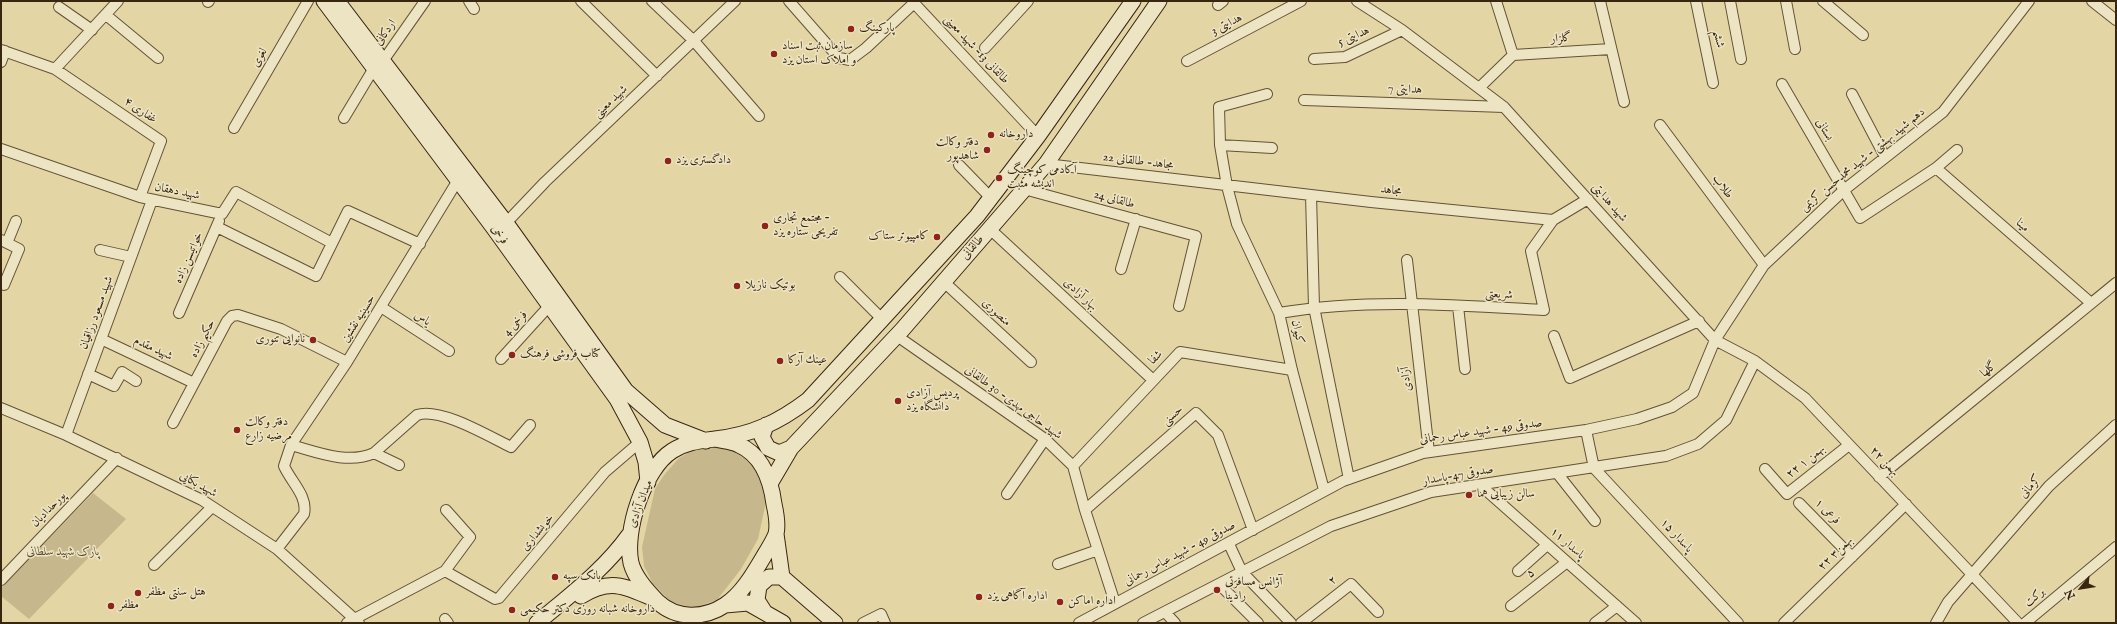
<!DOCTYPE html>
<html>
<head>
<meta charset="utf-8">
<style>
  body { margin:0 }
  #map { position:relative; width:2117px; height:624px; overflow:hidden; background:#e4d5a5; font-family:"IM FELL English",serif }
  canvas { display:block }
  .frame { position:absolute; inset:0; border:2px solid #382611; pointer-events:none }
  .north { position:absolute; left:2061px; top:568px; width:40px; height:40px; -webkit-text-stroke:3px #ede4c4; paint-order:stroke; rotate:240deg; font-size:11px; font-weight:700; line-height:16px; text-align:center; color:#382611 }
  .north::after { content:''; display:block; margin:auto; width:14px; height:18px; background:#382611; clip-path:polygon(50% 0,100% 100%,50% 72%,0 100%) }
</style>
</head>
<body>
<div id="map">
<canvas width="2117" height="624"></canvas>
<div class="frame"></div>
<div class="north">N</div>
</div>
<script>
const c = document.querySelector('canvas').getContext('2d');
c.lineJoin = 'round';
function fillPath(path, color) { c.fillStyle = color; c.fill(path, 'evenodd'); }
function stroke(path, color, width, dash) { c.strokeStyle = color; c.lineWidth = width; c.lineCap = dash ? 'butt' : 'round'; c.setLineDash(dash || []); c.stroke(path); }
function write(font, color, halo, rows, align = 'center') {
  c.font = font + ' "IM FELL English",Amiri,serif'; c.lineWidth = 3; c.setLineDash([]); c.textBaseline = 'middle'; c.strokeStyle = halo; c.fillStyle = color; for (const [text, x, y, turn = 0] of rows) {
    c.save(); c.translate(x, y); c.rotate((+turn || 0) * Math.PI / 180); c.textAlign = isNaN(turn) ? turn : align; if (halo) c.strokeText(text, 0, 0); c.fillText(text, 0, 0); c.restore();
  }
}
fillPath(new Path2D(`
  M 718,445 L 739,451 L 750,459 L 765,486 L 766,502 L 758,539 L 741,569 L 717,600 L 691,609 L 671,602 L 653,584 L 644,566 L 642,547 L 655,489 L 664,475 L 678,459 L 692,450 Z
  M 93,493 L 126,519 L 29,619 L 1,596 L 1,588 Z`), '#c7b78c');
const street = new Path2D(`
  M 469,1 L 474,9
  M 581,1 L 657,76
  M 652,1 L 694,41 L 759,116
  M 789,1 L 839,58 L 850,60 L 866,48 L 914,3 L 1038,136
  M 1357,1 L 1402,30 L 1504,107 L 1715,340 L 1755,361 L 1805,398 L 2018,623
  M 1600,1 L 1624,102
  M 1696,1 L 1713,83
  M 1730,1 L 1741,59
  M 1786,1 L 1795,49
  M 1823,1 L 1863,35
  M 2092,1 L 2116,20
  M 208,2 L 209,1
  M 1218,5 L 1223,1
  M 59,7 L 92,30
  M 106,15 L 158,58
  M 985,48 L 1028,1
  M 1,50 L 55,69 L 161,141 L 140,197
  M 1513,55 L 1611,49
  M 1314,59 L 1345,57 L 1402,30
  M 383,61 L 425,1
  M 1187,61 L 1301,1
  M 1,62 L 5,51
  M 55,69 L 118,1
  M 1782,84 L 1860,218 L 1936,168 L 1957,150
  M 1479,88 L 1513,55 L 1496,1
  M 1267,94 L 1219,107 L 1220,145 L 1227,186 L 1237,224 L 1279,313 L 1292,370 L 1324,490
  M 1852,94 L 1885,157
  M 1304,100 L 1504,107
  M 344,118 L 374,68
  M 1660,125 L 1764,265
  M 234,128 L 308,1
  M 1220,145 L 1272,148
  M 1,149 L 140,197 L 222,214 L 236,192 L 332,243
  M 1046,164 L 1371,202 L 1553,220
  M 959,165 L 991,198
  M 1936,168 L 2091,303
  M 1024,189 L 1196,236 L 1179,306
  M 1311,195 L 1314,307 L 1349,479
  M 506,223 L 545,182 L 735,1
  M 217,227 L 316,276 L 348,211 L 420,244
  M 990,229 L 1153,380
  M 1,240 L 19,249 L 4,285
  M 7,243 L 16,221
  M 100,250 L 131,257
  M 1407,260 L 1429,452
  M 1121,269 L 1136,219
  M 840,277 L 882,319
  M 944,282 L 1031,362
  M 1458,306 L 1465,369
  M 381,307 L 449,351
  M 179,313 L 219,221
  M 1279,313 C 1367,298 1456,305 1544,310 L 1531,251 L 1553,220 L 1588,199
  M 897,336 L 1045,439 L 1073,466 L 1085,510 L 1115,603
  M 1554,336 L 1570,378 L 1699,321
  M 101,339 L 194,383
  M 501,359 L 550,305
  M 88,374 L 114,386 L 122,372 L 136,381
  M 1,408 L 66,435 L 202,500 L 277,549 L 359,623
  M 173,423 L 227,321 L 232,316 L 238,315 L 281,329 L 347,362
  M 1586,430 L 1594,468 L 1738,623
  M 66,435 L 152,200
  M 291,445 C 317,452 348,465 374,453 L 417,415 C 440,407 488,436 511,447 L 530,425
  M 374,453 L 399,465
  M 1073,466 L 1180,352 L 1292,370
  M 1765,469 L 1787,494 L 1849,445
  M 1557,473 L 1595,521
  M 1879,477 L 2116,283
  M 1480,485 L 1636,623
  M 1007,494 L 1045,439
  M 1799,503 L 1852,557
  M 1085,510 L 1196,413 L 1218,435 L 1253,530
  M 1229,544 L 1242,572 L 1291,623
  M 277,549 L 304,514 C 308,496 291,482 284,466 L 291,445 L 347,362 L 458,180
  M 1058,564 L 1098,550
  M 154,565 L 212,507
  M 445,571 L 495,599 L 499,598 L 605,472 L 640,442
  M 1518,571 L 1547,545
  M 1,580 L 117,458
  M 1219,584 L 1258,623
  M 1511,606 L 1567,562
  M 1165,612 L 1175,623
  M 445,619 L 448,623
  M 347,623 L 445,571 L 470,537 L 446,510
  M 863,623 L 881,614 L 885,623
  M 1079,623 L 1343,481 L 1423,453 L 1586,430 L 1637,419 L 1672,407 L 1693,393 L 1715,340 L 1764,265 L 1844,190 L 1943,112 L 2029,1
  M 1143,623 L 1331,526 L 1431,492 L 1666,456 L 1698,444 L 1726,420 L 1755,361
  M 1301,623 L 1351,584 L 1378,612
  M 1595,623 L 1617,606
  M 1784,623 L 1906,504
  M 1936,623 L 1948,602 L 2049,486 L 2116,425
  M 2025,623 L 2116,547`);
const secondary = new Path2D(`
  M 324,1 L 493,227 L 617,399 L 640,442 L 646,462 L 648,482
  M 337,1 L 506,223 L 626,391 L 665,425 L 706,441
  M 766,425 L 762,437 L 768,448 L 779,453 L 791,448
  M 715,439 C 752,435 779,422 808,400 L 977,216 L 1038,136 L 1133,1
  M 715,439 C 723,441 732,441 739,445 C 762,455 771,481 774,504 C 776,513 778,526 776,534 C 773,542 768,549 764,556 C 754,573 742,594 725,605 C 704,619 676,619 658,602 C 647,591 635,578 631,563 C 624,531 644,469 672,451 C 686,442 699,441 715,439 Z
  M 771,482 L 791,448 L 902,330 L 1046,164 L 1159,1
  M 776,534 L 782,577 L 835,623
  M 581,596 C 609,579 623,585 652,598
  M 725,605 L 748,603 L 783,623
  M 764,611 L 757,600 L 759,586 L 769,577 L 782,577
  M 537,623 C 570,595 604,570 629,535`);
stroke(street, '#635236', 12);
stroke(secondary, '#382611', 17);
stroke(street, '#ede4c4', 10);
stroke(secondary, '#ede4c4', 15);
for (const [x, y, r, color] of [
  [851,29,4,"#8f2418"],
  [774,54,4,"#8f2418"],
  [991,135,4,"#8f2418"],
  [987,150,4,"#8f2418"],
  [668,161,4,"#8f2418"],
  [999,178,4,"#8f2418"],
  [765,226,4,"#8f2418"],
  [937,237,4,"#8f2418"],
  [737,286,4,"#8f2418"],
  [313,340,4,"#8f2418"],
  [512,355,4,"#8f2418"],
  [780,361,4,"#8f2418"],
  [898,401,4,"#8f2418"],
  [237,430,4,"#8f2418"],
  [1469,495,4,"#8f2418"],
  [555,577,4,"#8f2418"],
  [1217,590,4,"#8f2418"],
  [138,593,4,"#8f2418"],
  [979,597,4,"#8f2418"],
  [1060,602,4,"#8f2418"],
  [111,606,4,"#8f2418"],
  [512,610,4,"#8f2418"]
]) { const dot = new Path2D(); dot.arc(x, y, r, 0, 2 * Math.PI); c.fillStyle = color; c.fill(dot); stroke(dot, '#ede4c4', 1.5); }
write('12px', '#382611', '#ede4c4', [
  ["هدایتی 3",1227,25,-27],
  ["اردکانی",386,33,-55],
  ["هدایتی 5",1354,37,-23],
  ["گلزار",1561,39,-4],
  ["ششم",1718,39,78],
  ["طالقانی 13- شهید معینی",976,50,47],
  ["لغوی",260,58,-60],
  ["هدایتی 7",1405,90,2],
  ["شهید معینی",611,102,-43],
  ["غفاری ۴",140,111,34],
  ["بستانی",1824,130,60],
  ["دهم شهید بهشتی - شهید محمدحسن کریمی",1863,160,-39],
  ["مجاهد- طالقانی 22",1138,162,7],
  ["طلاب",1722,187,53],
  ["مجاهد",1391,191,6],
  ["شهید دهقان",177,192,11],
  ["طالقانی 24",1114,200,15],
  ["شهید هدایتی",1609,203,48],
  ["مینا",2022,226,41],
  ["فرخی",499,235,54],
  ["طالقانی",973,248,-49],
  ["خواتیسن زاده",189,258,-66],
  ["بهار آزادی",1080,295,43],
  ["شریعتی",1499,295,3],
  ["شهید مسعود رزاقیان",97,313,-70],
  ["منصوری",996,313,43],
  ["حسینیه نقشین",359,319,-58],
  ["یاس",422,319,33],
  ["فرخی 4",516,324,-48],
  ["کیوان",1297,332,78],
  ["حکیم زاده",203,339,-62],
  ["شهید مقدم",153,349,25],
  ["شفا",1156,358,-46],
  ["گلها",1989,370,-39],
  ["آزادی",1407,379,-97],
  ["شهید حاجی مهدی- 30 طالقانی",1013,403,36],
  ["حسنی",1173,416,-41],
  ["صدوقی 49 - شهید عباس رحمانی",1481,432,-8],
  ["۲۲ بهمن ۱",1806,462,-39],
  ["۲۲ بهمن",1884,462,46],
  ["صدوقی 47-پاسدار",1458,476,-10],
  ["شهید بکایی",198,485,29],
  ["کرمانی",2031,487,-48],
  ["میدان آزادی",641,504,-69],
  ["پورحدادیان",49,510,-46],
  ["فرعی ۱",1827,512,45],
  ["خویشداری",538,533,-50],
  ["پاسدار ۱۵",1676,536,47],
  ["پاسدار ۱۱",1567,544,41],
  ["صدوقی 49 - شهید عباس رحمانی",1180,554,-28],
  ["۲۲ بهمن۳",1836,554,-44],
  ["۵",1531,574,-38],
  ["۲",1333,581,-38],
  ["برکت",2035,598,-40]
]);
write('12px', '#382611', '#ede4c4', [
  ["پارکینگ",859,29],
  ["سازمان ثبت اسناد",782,47],
  ["و املاک استان یزد",782,61],
  ["داروخانه",999,135],
  ["دفتر وکالت",979,143,"right"],
  ["شاهدپور",979,157,"right"],
  ["دادگستری یزد",676,161],
  ["آکادمی کوچینگ",1007,171],
  ["اندیشه مثبت",1007,185],
  ["مجتمع تجاری -",773,219],
  ["تفریحی ستاره یزد",773,233],
  ["کامپیوتر ستاک",929,237,"right"],
  ["بوتیک نازیلا",745,286],
  ["نانوایی تنوری",305,340,"right"],
  ["کتاب فروشی فرهنگ",520,355],
  ["عينك آركا",788,361],
  ["پردیس آزادی",906,394],
  ["دانشگاه یزد",906,408],
  ["دفتر وکالت",245,423],
  ["مرضیه زارع",245,437],
  ["سالن زیبایی هما",1477,495],
  ["بانک سپه",563,577],
  ["آژانس مسافرتی",1225,583],
  ["رادینا",1225,597],
  ["هتل سنتی مظفر",146,593],
  ["اداره آگاهی یزد",987,597],
  ["اداره اماکن",1068,602],
  ["مظفر",119,606],
  ["داروخانه شبانه روزی دکتر حکیمی",520,610]
], 'left');
write('italic 12px', '#5c4a30', '#ede4c4', [
  ["پارک شهید سلطانی",63,553]
]);
</script>
</body>
</html>
